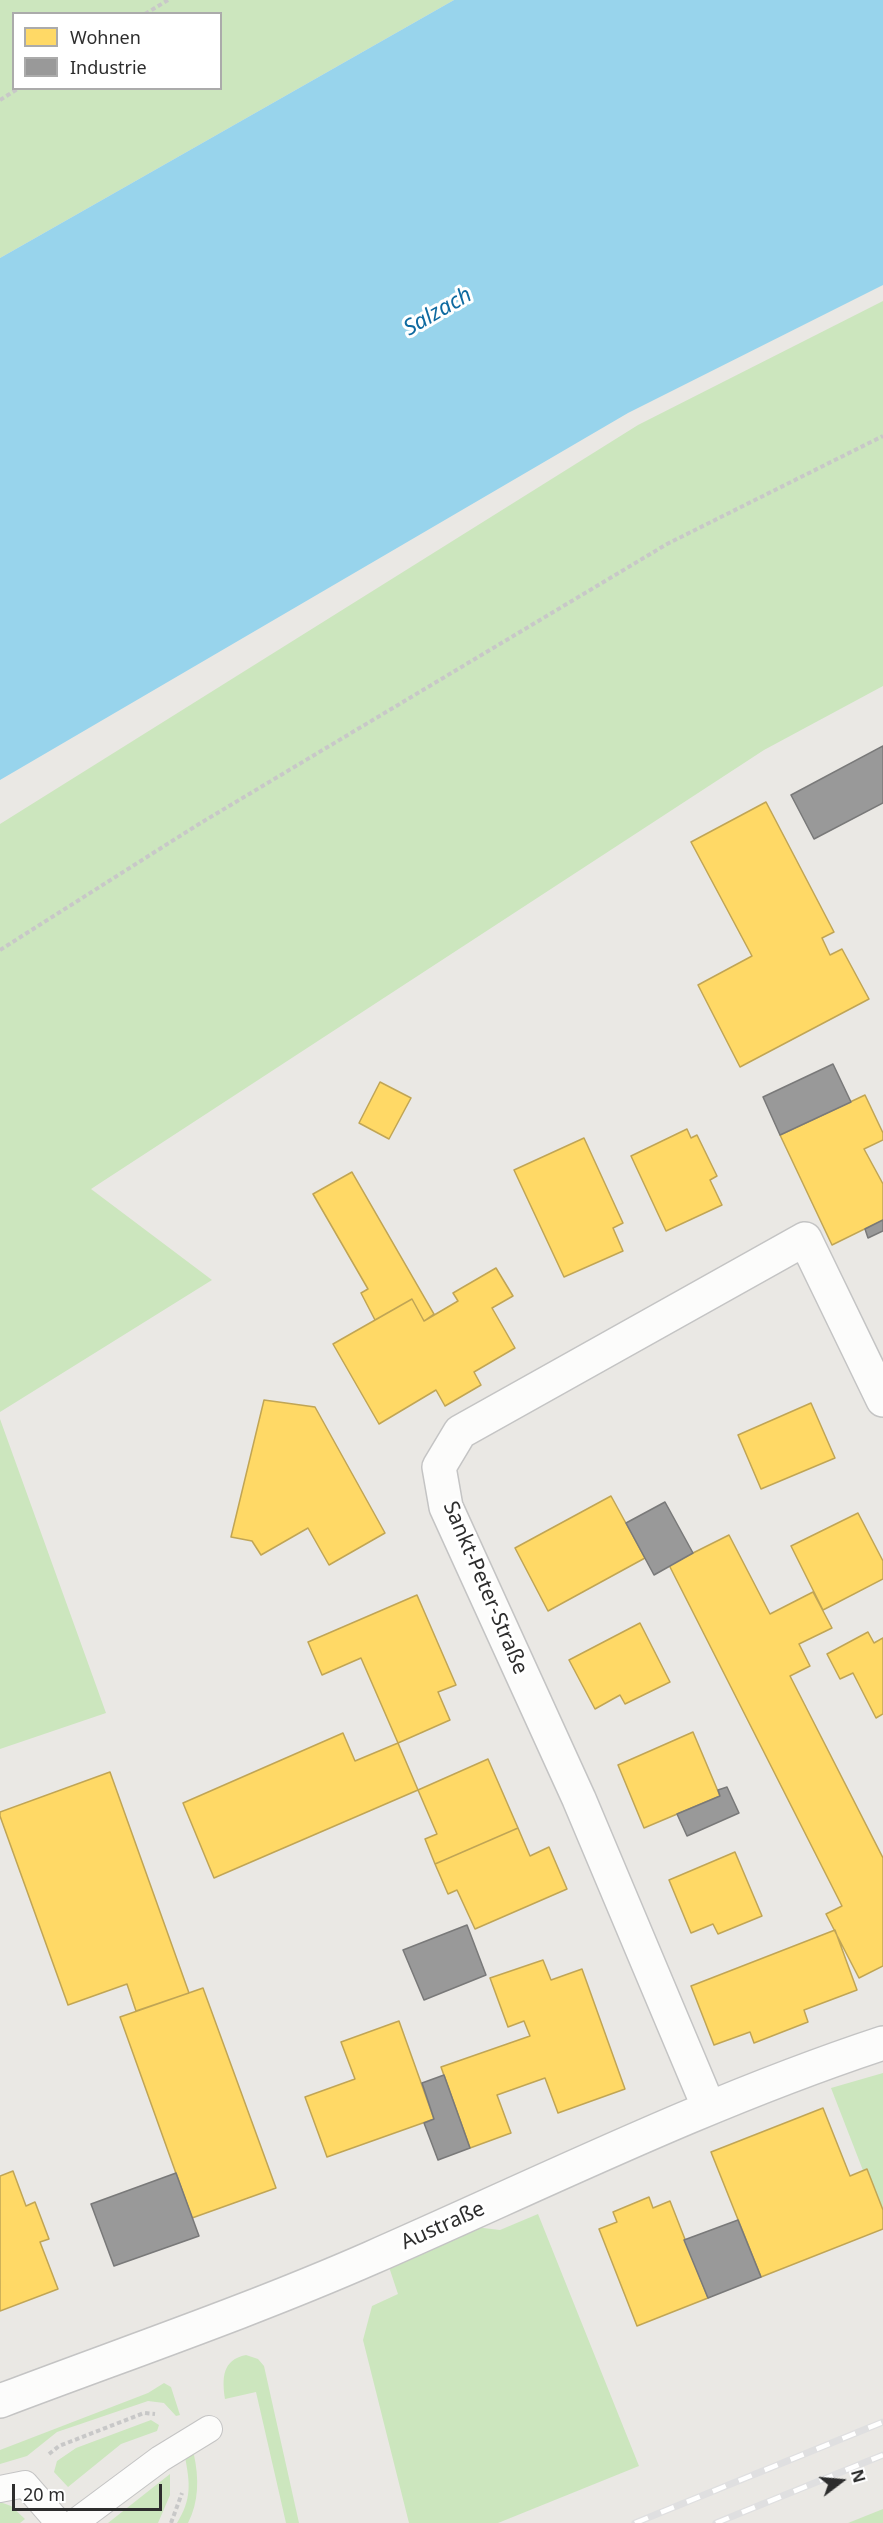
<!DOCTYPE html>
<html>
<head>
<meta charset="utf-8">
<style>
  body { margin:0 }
  #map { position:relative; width:883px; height:2523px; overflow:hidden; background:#eae8e4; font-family:"Noto Sans",sans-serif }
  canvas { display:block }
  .legend { position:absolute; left:12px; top:12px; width:210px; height:78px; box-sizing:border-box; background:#fff; border:2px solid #ababab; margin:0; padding:8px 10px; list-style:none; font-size:18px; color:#2d2d2d }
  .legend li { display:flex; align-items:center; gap:12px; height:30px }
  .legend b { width:30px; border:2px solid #ababab }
  .north { position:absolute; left:811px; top:2451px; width:60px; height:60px; -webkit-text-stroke:4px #fff; paint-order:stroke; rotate:74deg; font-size:16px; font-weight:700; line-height:24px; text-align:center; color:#2d2d2d }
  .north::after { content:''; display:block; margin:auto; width:21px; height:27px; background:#2d2d2d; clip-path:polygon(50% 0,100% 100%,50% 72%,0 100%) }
  .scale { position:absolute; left:12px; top:2484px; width:150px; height:27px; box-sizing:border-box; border:3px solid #2d2d2d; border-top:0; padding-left:8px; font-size:18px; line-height:21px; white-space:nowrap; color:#2d2d2d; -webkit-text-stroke:4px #fff; paint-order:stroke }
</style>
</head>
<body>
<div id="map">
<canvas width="883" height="2523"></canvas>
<ul class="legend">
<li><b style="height:16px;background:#ffd966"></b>Wohnen</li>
<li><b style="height:16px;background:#999"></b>Industrie</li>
</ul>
<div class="north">N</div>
<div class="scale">20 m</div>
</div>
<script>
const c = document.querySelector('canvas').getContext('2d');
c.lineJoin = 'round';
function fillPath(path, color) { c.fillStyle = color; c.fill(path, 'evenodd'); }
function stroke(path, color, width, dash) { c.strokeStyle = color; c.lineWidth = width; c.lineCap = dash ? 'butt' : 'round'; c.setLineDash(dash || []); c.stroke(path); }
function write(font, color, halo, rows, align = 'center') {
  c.font = font + ' "Noto Sans",sans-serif'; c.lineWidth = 6; c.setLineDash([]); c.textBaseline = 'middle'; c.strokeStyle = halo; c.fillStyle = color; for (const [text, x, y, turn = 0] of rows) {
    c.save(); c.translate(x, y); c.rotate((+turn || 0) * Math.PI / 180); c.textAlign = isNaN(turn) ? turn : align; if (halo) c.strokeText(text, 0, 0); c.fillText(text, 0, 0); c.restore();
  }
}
fillPath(new Path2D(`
  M 0,0 L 454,0 L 0,258 ZM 14,14 L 220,14 L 220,88 L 14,88 Z
  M 883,301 L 883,686 L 764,750 L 91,1189 L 212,1280 L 0,1412 L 0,824 L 638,425 Z
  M 0,1419 L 106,1713 L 0,1749 Z
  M 883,2073 L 883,2222 L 831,2088 Z
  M 538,2214 L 639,2466 L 498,2523 L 409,2523 L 363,2340 L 372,2306 L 398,2294 L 389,2267 L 475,2227 L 500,2230 Z
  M 246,2355 L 258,2359 L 264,2366 L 299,2523 L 286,2523 L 256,2392 L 225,2399 C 222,2378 222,2360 246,2355 Z
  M 164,2383 L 171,2387 L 180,2415 L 176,2416 L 164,2403 L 148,2401 L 57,2432 L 27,2456 L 0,2464 L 0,2450 L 148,2393 Z
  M 151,2420 L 159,2425 L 157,2431 L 121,2444 L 68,2487 L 54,2472 L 57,2461 L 76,2448 Z
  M 189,2454 L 194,2455 C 199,2478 199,2502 188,2523 L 177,2523 C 192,2499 190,2483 185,2457 Z
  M 170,2474 L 170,2495 L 158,2523 L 108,2523 Z
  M 0,2502 L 11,2506 L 25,2519 L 20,2523 L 0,2523 Z
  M 883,2509 L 883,2523 L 848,2523 Z`), '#cce6be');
fillPath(new Path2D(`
  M 454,0 L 883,0 L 883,285 L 628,413 L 0,780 L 0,258 Z`), '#98d4ec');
const homes = new Path2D(`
  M 766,802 L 834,932 L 822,938 L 830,955 L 842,949 L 869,999 L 740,1067 L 698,985 L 752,956 L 691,842 Z
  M 380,1082 L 411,1098 L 389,1139 L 359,1123 Z
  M 865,1095 L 883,1133 L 883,1140 L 864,1149 L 883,1184 L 883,1220 L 832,1245 L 780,1135 Z
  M 687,1129 L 691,1138 L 697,1135 L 717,1176 L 710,1180 L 722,1205 L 666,1231 L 631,1156 Z
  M 584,1138 L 623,1223 L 613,1228 L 623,1251 L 564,1277 L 514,1170 Z
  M 352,1172 L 434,1314 L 424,1321 L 412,1299 L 375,1320 L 361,1293 L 368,1289 L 313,1194 Z
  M 496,1268 L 513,1296 L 492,1308 L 515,1348 L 474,1372 L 481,1385 L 445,1406 L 436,1390 L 379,1424 L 333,1344 L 412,1299 L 424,1321 L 458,1301 L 453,1293 Z
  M 264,1400 L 315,1407 L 385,1533 L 329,1565 L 308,1528 L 261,1555 L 252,1541 L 231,1537 Z
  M 811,1403 L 835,1458 L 761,1489 L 738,1435 Z
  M 611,1496 L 645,1558 L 548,1611 L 515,1548 Z
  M 858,1513 L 883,1561 L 883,1579 L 823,1610 L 791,1546 Z
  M 729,1535 L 770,1614 L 813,1592 L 832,1628 L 799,1644 L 810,1666 L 790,1676 L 883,1858 L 883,1966 L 859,1978 L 826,1914 L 842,1906 L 669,1565 Z
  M 417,1595 L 456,1685 L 438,1692 L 450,1720 L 398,1743 L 361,1658 L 322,1675 L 308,1642 Z
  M 640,1623 L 670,1682 L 625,1704 L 620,1695 L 595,1709 L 569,1660 Z
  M 868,1632 L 874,1643 L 883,1638 L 883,1714 L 876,1718 L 853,1673 L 840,1679 L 827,1654 Z
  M 693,1732 L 720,1796 L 644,1828 L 618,1765 Z
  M 343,1733 L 355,1761 L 398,1743 L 418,1790 L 214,1878 L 183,1803 Z
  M 488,1759 L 518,1828 L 435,1864 L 425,1839 L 437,1834 L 418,1790 Z
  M 110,1772 L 189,1993 L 136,2011 L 127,1984 L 68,2005 L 0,1816 L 0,1812 Z
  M 518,1828 L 530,1856 L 549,1847 L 567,1889 L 475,1929 L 457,1890 L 448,1894 L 435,1864 Z
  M 735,1852 L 762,1916 L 718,1934 L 713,1924 L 691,1933 L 669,1880 Z
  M 835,1930 L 857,1990 L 804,2010 L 808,2022 L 754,2043 L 750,2032 L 714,2045 L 691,1986 Z
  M 543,1960 L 551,1980 L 582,1969 L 625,2089 L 558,2113 L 545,2078 L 497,2095 L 511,2133 L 470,2148 L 441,2067 L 530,2036 L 524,2021 L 508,2027 L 490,1978 Z
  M 203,1988 L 276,2188 L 192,2218 L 120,2017 Z
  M 399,2021 L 434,2119 L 327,2157 L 305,2097 L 355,2079 L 341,2042 Z
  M 823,2108 L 850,2176 L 867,2169 L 883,2210 L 883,2229 L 761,2277 L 711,2152 Z
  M 13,2171 L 26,2206 L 35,2202 L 49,2239 L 40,2242 L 58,2289 L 0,2311 L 0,2176 Z
  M 649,2197 L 653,2208 L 670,2201 L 708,2298 L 637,2326 L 599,2229 L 617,2222 L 613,2212 Z`);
fillPath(homes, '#ffd966');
stroke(homes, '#c0a555', 1.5);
const industry = new Path2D(`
  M 883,746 L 883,803 L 814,839 L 791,795 Z
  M 833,1064 L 851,1102 L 780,1135 L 763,1097 Z
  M 883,1220 L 883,1231 L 868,1238 L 865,1229 Z
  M 665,1502 L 693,1553 L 654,1575 L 626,1523 Z
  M 727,1787 L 739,1813 L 687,1836 L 677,1814 L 720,1796 L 718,1790 Z
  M 467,1925 L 486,1975 L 424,2000 L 403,1950 Z
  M 444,2075 L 470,2148 L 438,2160 L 424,2123 L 434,2119 L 422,2083 Z
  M 176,2173 L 199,2236 L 114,2266 L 91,2204 Z
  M 738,2220 L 761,2277 L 708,2298 L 684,2240 Z`);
fillPath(industry, '#999');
stroke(industry, '#797979', 1.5);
const service = new Path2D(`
  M 0,2489 L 25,2484 L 59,2523
  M 74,2523 L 160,2459 L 209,2429`);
const minor = new Path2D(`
  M 709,2108 L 579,1799 L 446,1507 L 439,1467 L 460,1432 L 805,1239 L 883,1400
  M 0,2401 C 124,2354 250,2311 371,2258 C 540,2184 707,2101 883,2043`);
stroke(service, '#c4c4c4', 28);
stroke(minor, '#c4c4c4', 36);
stroke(new Path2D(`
  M 145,14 L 168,0
  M 0,100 L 19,88
  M 0,950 L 199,824 L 667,544 L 883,436
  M 49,2454 L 59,2446 L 144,2413 L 155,2414
  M 171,2523 L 182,2493`), '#c8c8c8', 4, [4.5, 3]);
stroke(service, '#fcfcfb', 26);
stroke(minor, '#fcfcfb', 33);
const rail = new Path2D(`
  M 635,2523 L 883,2422
  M 716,2523 L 883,2455`);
stroke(rail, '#dfdfe0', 7);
stroke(rail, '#fff', 4.5, [14]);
write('21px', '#2d2d2d', '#fff', [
  ["Sankt-Peter-Straße",485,1588,67],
  ["Austraße",443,2226,-24]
]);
write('italic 22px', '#0e6aa0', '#fff', [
  ["Salzach",438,312,-30]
]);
</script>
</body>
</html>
